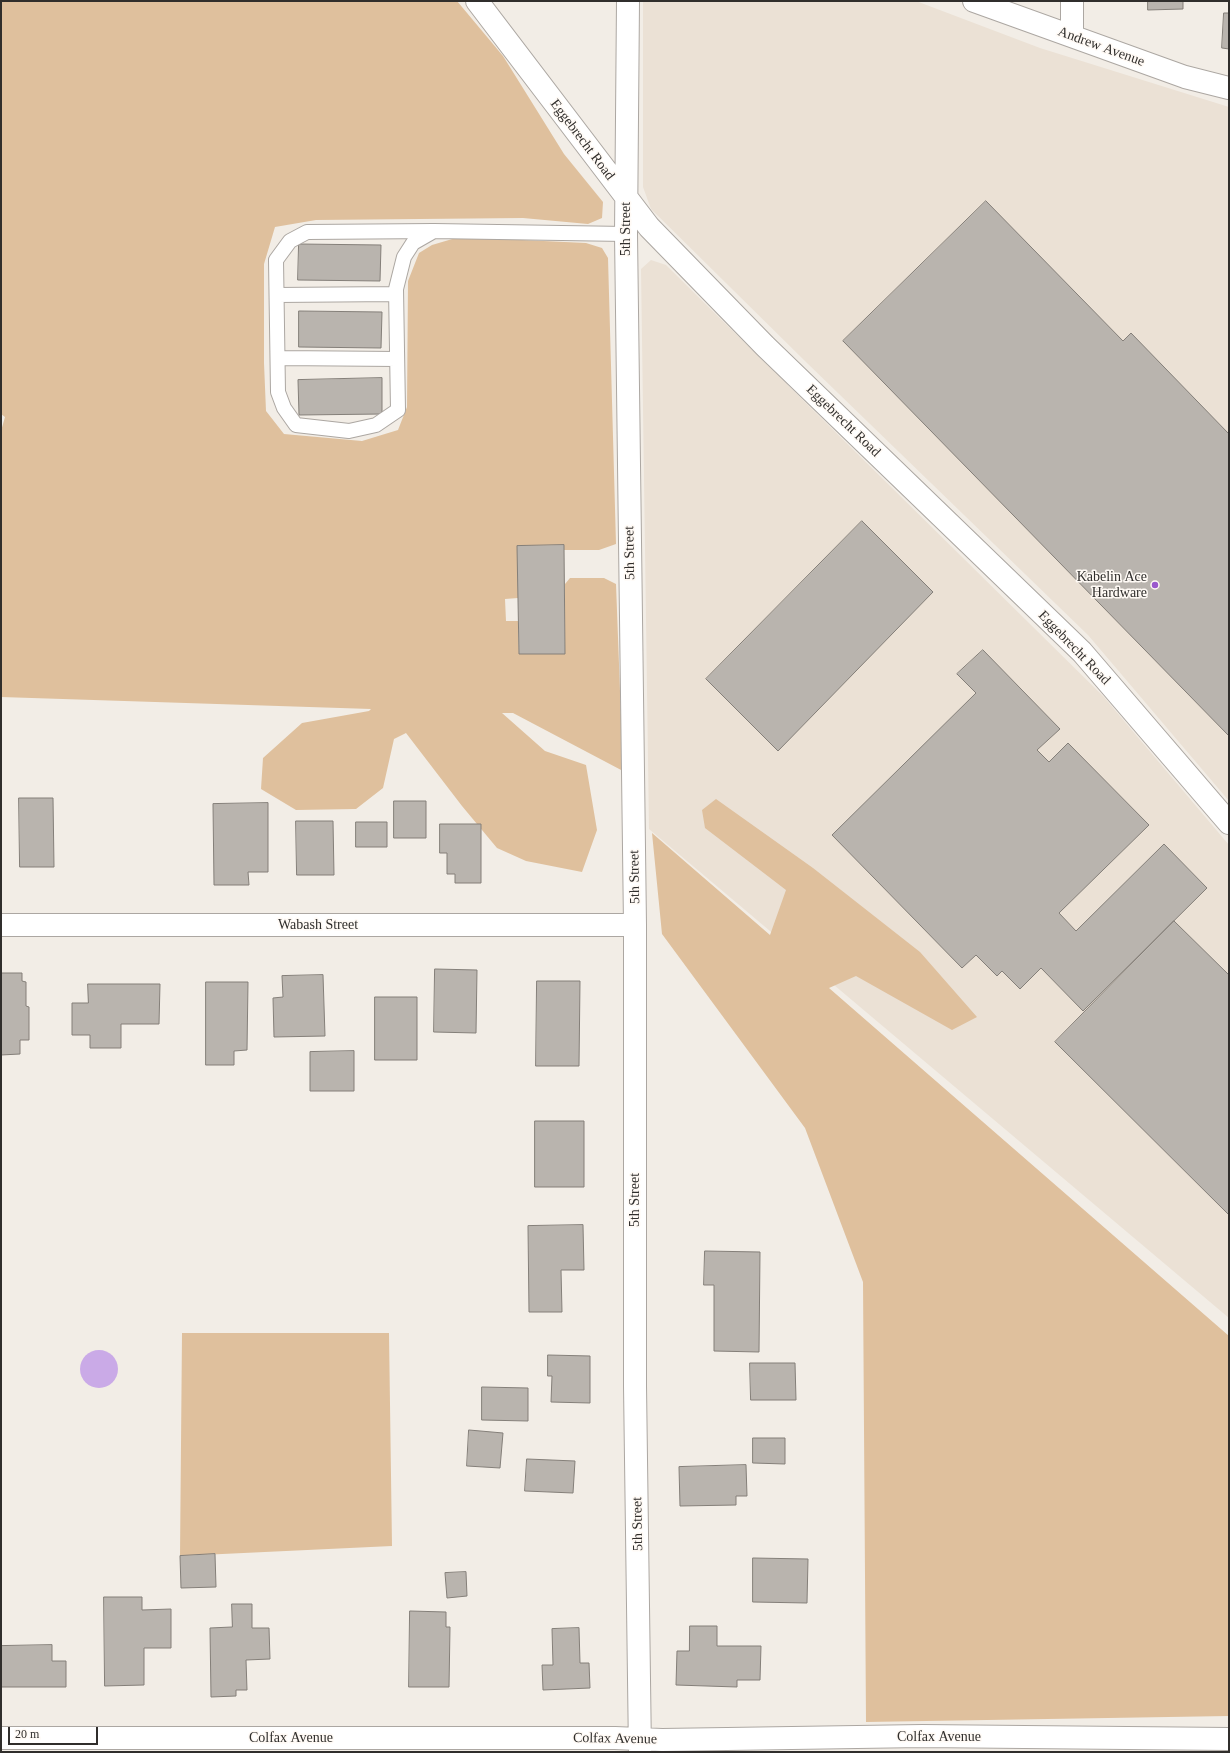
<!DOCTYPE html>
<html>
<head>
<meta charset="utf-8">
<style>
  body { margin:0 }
  #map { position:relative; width:1230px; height:1753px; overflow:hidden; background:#f2ede6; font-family:"Times New Roman",serif }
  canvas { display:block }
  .frame { position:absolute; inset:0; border:2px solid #302e2c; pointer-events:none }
  .scale { position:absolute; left:8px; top:1727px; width:90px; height:18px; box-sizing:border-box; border:2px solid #302e2c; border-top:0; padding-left:5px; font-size:12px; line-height:14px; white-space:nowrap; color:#302e2c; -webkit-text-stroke:3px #fffaf5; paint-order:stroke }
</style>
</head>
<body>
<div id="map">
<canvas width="1230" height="1753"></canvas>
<div class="frame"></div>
<div class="scale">20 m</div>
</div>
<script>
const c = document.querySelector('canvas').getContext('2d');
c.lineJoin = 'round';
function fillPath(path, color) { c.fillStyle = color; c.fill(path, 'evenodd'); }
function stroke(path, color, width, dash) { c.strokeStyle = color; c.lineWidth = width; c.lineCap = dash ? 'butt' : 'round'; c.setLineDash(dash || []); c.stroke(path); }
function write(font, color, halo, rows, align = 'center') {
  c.font = font + ' "Times New Roman",serif'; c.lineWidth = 3; c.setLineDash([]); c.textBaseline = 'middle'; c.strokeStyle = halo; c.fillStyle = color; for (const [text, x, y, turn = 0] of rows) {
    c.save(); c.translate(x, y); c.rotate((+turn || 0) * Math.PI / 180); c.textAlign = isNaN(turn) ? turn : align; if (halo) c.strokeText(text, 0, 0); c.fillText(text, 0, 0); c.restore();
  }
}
fillPath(new Path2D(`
  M 643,1 L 916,1 L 1040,48 L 1229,107 L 1229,801 L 1088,635 L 807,363 L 651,209 L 643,187 Z
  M 651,260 L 666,265 L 1103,696 L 1229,845 L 1229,1318 L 649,829 L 641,269 Z`), '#ebe1d5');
fillPath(new Path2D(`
  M 1,1 L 457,1 L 503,56 L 564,154 L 603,202 L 602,218 L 588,224 L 523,218 L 316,220 L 275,227 L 264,264 L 264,363 L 266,411 L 284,434 L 362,441 L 398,430 L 407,407 L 408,281 L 419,253 L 432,245 L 459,237 L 586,243 L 602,248 L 608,258 L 616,544 L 599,550 L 564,550 L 564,545 L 518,546 L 518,598 L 505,599 L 506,621 L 518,621 L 519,654 L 565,654 L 565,584 L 570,578 L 604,578 L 616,584 L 623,771 L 513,713 L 502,713 L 545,751 L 586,765 L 597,830 L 582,872 L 526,861 L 497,848 L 462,806 L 406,733 L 394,739 L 383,788 L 356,809 L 296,810 L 261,789 L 263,758 L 302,723 L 369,711 L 371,709 L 1,697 L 1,431 L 5,417 L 1,414 Z
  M 716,799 L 813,868 L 920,952 L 977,1017 L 952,1030 L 856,976 L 829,988 L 1229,1336 L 1229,1716 L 866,1722 L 863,1282 L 805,1128 L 662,934 L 652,833 L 770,935 L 786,890 L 705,828 L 702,810 Z
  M 182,1333 L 389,1333 L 392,1546 L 180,1556 Z`), '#dfc09d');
fillPath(new Path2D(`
  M80 1369a19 19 0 1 1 38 0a19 19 0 1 1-38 0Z`), '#caaae7');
const building = new Path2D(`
  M 1148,1 L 1183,1 L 1183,9 L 1148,10 Z
  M 1224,13 L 1229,13 L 1229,49 L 1222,48 Z
  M 986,201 L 1123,341 L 1131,333 L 1229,434 L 1229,736 L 843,341 Z
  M 299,244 L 381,245 L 380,281 L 298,280 Z
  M 299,311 L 382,312 L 381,348 L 299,347 Z
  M 382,378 L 382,414 L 299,415 L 298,380 Z
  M 862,521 L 933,592 L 778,751 L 706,679 Z
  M 564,545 L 565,654 L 519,654 L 517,546 Z
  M 983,650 L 1060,729 L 1037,750 L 1049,762 L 1068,743 L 1149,825 L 1059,913 L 1076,931 L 1164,844 L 1207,888 L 1083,1011 L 1041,968 L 1020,989 L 1002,971 L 997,976 L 976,955 L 962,968 L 832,835 L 976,693 L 957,674 Z
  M 19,798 L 53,798 L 54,867 L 20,867 Z
  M 394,801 L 426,801 L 426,838 L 394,838 Z
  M 268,803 L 268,872 L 248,872 L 249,885 L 214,885 L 213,804 Z
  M 296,821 L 333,821 L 334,875 L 297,875 Z
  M 356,822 L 387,822 L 387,847 L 356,847 Z
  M 440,824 L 481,824 L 481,883 L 455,883 L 455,874 L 447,874 L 447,853 L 440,853 Z
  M 1174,921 L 1229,975 L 1229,1215 L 1055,1042 Z
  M 435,969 L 477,970 L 476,1033 L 434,1032 Z
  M 1,973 L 22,973 L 22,981 L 26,982 L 26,1006 L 29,1007 L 29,1040 L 20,1040 L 20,1054 L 1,1055 Z
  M 323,975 L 325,1036 L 274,1037 L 273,998 L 283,997 L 282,976 Z
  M 537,981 L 580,981 L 579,1066 L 536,1066 Z
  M 206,982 L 248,982 L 247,1050 L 234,1051 L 234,1065 L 206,1065 Z
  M 88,984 L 160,984 L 159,1024 L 121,1024 L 121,1048 L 90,1048 L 90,1035 L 72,1035 L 72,1003 L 88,1003 Z
  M 375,997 L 417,997 L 417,1060 L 375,1060 Z
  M 354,1051 L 354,1091 L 310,1091 L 310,1052 Z
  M 535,1121 L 584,1121 L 584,1187 L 535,1187 Z
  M 583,1225 L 584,1270 L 561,1270 L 562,1312 L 529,1312 L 528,1226 Z
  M 705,1251 L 760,1252 L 759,1352 L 714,1351 L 714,1285 L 704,1285 Z
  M 548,1355 L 590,1356 L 590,1403 L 551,1402 L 552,1376 L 548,1376 Z
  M 750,1363 L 795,1363 L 796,1400 L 751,1400 Z
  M 482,1387 L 528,1388 L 528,1421 L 482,1420 Z
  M 469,1430 L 503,1433 L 500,1468 L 467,1466 Z
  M 753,1438 L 785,1438 L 785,1464 L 753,1463 Z
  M 527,1459 L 575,1461 L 573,1493 L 525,1491 Z
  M 746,1465 L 747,1496 L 736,1496 L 736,1505 L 680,1506 L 679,1467 Z
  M 215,1554 L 216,1587 L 181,1588 L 180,1556 Z
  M 753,1558 L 808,1559 L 807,1603 L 753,1602 Z
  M 466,1572 L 467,1596 L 447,1598 L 445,1573 Z
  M 104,1597 L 142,1597 L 142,1610 L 171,1609 L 171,1648 L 144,1648 L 144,1685 L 105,1686 Z
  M 232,1604 L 252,1604 L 252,1628 L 269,1628 L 270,1659 L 246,1660 L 247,1690 L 236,1690 L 236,1696 L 211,1697 L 210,1628 L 232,1627 Z
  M 410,1611 L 446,1612 L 446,1627 L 450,1627 L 449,1687 L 409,1687 Z
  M 690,1626 L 717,1626 L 717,1646 L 761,1646 L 760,1680 L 737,1680 L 737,1687 L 676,1685 L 677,1651 L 689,1651 Z
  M 579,1628 L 580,1663 L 589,1663 L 590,1688 L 543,1690 L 542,1665 L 553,1665 L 552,1629 Z
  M 52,1645 L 52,1661 L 66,1661 L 66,1687 L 1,1687 L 1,1646 Z`);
fillPath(building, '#b9b4ae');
stroke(building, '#847f79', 1);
const service = new Path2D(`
  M 434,231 L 413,243 L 404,257 L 396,289 L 398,410 L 376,425 L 349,431 L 296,425 L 284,408 L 278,392 L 276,260 L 290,241 L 307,232 L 434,231 L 626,234
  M 277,295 L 396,294
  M 278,358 L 397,359`);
const minor = new Path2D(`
  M 477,1 L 649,227 L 765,346 L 1082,652 L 1229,823
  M 628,1 L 626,234 L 635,925 L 635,1386 L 640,1752
  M 974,1 L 1185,77 L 1229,88
  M 1072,1 L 1072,36
  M 1,925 L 635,925
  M 1,1738 L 615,1738 L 662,1740 L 922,1736 L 1229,1739`);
stroke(service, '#aca7a2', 16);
stroke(minor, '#aca7a2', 24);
stroke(service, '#fff', 14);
stroke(minor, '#fff', 22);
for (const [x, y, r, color] of [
  [1155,585,4,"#9a58cd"]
]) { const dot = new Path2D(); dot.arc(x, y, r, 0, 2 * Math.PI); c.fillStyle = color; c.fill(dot); stroke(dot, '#fffaf5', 1.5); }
write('14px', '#302e2c', '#fffaf5', [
  ["Andrew Avenue",1101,47,20],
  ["Eggebrecht Road",582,140,53],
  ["5th Street",626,229,-90],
  ["Eggebrecht Road",843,421,44],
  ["5th Street",630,553,-91],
  ["Eggebrecht Road",1074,648,46],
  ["5th Street",635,877,-91],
  ["Wabash Street",318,925],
  ["5th Street",635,1200,-90],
  ["5th Street",638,1524,-91],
  ["Colfax Avenue",939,1737],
  ["Colfax Avenue",291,1738],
  ["Colfax Avenue",615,1739,1]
]);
write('14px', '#302e2c', '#fffaf5', [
  ["Kabelin Ace",1147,577],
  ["Hardware",1147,593]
], 'right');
</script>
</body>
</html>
